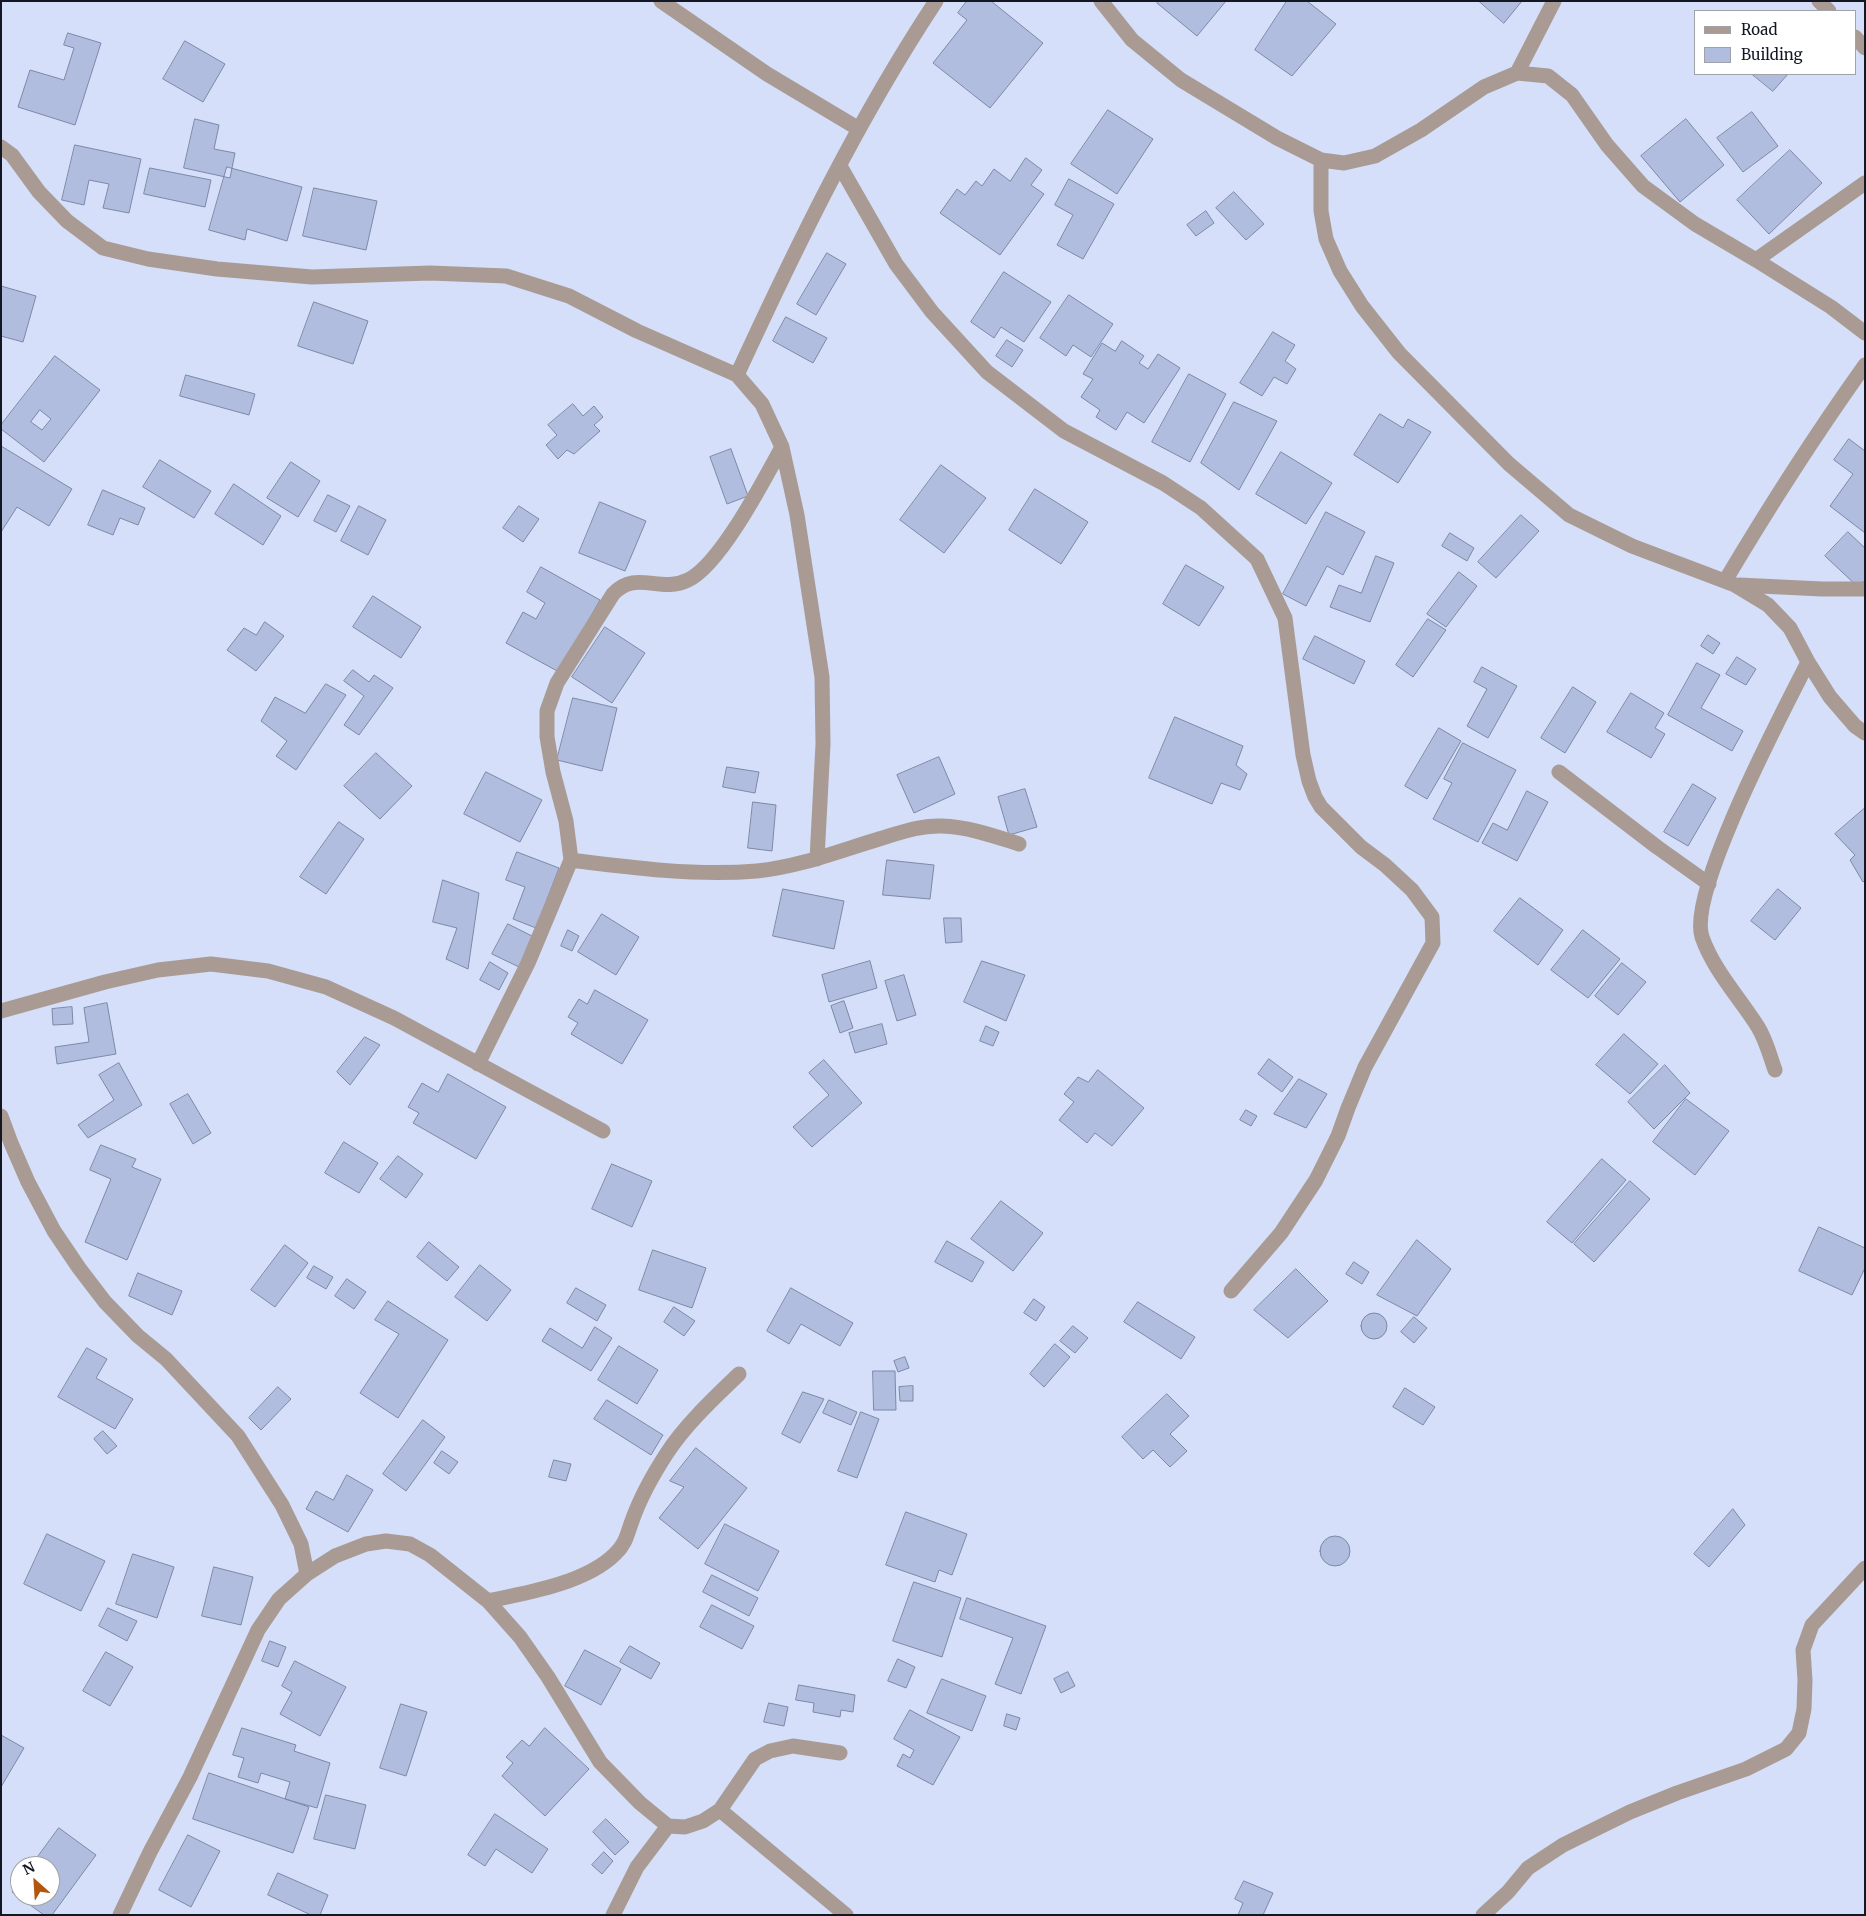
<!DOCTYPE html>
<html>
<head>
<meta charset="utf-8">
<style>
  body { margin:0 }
  #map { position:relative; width:1866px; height:1916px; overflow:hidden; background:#d5dffa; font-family:Merriweather,serif }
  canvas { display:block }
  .frame { position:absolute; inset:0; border:2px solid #131723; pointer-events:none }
  .legend { position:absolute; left:1694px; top:10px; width:162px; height:65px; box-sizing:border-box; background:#fff; border:1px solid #a1a2a7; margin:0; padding:6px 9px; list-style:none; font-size:15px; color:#131723 }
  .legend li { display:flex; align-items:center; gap:10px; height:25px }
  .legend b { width:25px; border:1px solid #a1a2a7 }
  .north { position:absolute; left:10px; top:1856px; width:50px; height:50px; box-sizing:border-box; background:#fff; border:1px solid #a1a2a7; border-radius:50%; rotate:334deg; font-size:14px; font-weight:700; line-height:20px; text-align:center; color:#131723 }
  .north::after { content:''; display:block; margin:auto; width:18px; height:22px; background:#b4550e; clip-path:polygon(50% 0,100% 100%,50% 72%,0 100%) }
</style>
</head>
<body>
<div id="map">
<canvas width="1866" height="1916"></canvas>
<div class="frame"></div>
<ul class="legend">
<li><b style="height:6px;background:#a99b94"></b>Road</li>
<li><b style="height:14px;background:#b1bdde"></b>Building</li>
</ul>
<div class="north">N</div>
</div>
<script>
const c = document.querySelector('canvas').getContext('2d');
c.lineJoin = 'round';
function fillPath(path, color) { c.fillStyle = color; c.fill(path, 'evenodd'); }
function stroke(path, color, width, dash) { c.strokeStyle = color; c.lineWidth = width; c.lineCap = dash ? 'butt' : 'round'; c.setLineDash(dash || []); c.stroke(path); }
const building = new Path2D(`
  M 967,1 L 991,1 L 1043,43 L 990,108 L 933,63 L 967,20 L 958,13 Z
  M 1159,1 L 1226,1 L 1197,36 L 1157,3 Z
  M 1287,1 L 1307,1 L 1336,24 L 1292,76 L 1255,50 Z
  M 1479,1 L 1522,1 L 1504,23 Z
  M 68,33 L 101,43 L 75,125 L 18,107 L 30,70 L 64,80 L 74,48 L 64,45 Z
  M 185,41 L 225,64 L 203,102 L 163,79 Z
  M 1752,74 L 1788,74 L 1773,91 Z
  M 1108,110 L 1153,139 L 1117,194 L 1071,164 Z
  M 1752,112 L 1778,146 L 1743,172 L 1717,138 Z
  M 195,119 L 219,125 L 214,149 L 235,153 L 230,178 L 184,168 Z
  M 1686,119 L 1724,165 L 1680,202 L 1641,156 Z
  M 75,145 L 141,159 L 129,213 L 103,208 L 109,184 L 89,180 L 84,205 L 62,200 Z
  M 1790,150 L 1822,183 L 1769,234 L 1737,200 Z
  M 1026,158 L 1042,170 L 1031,185 L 1044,194 L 1000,255 L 940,213 L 957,189 L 965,195 L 976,181 L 982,186 L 994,169 L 1010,181 Z
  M 227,167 L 302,187 L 287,241 L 247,229 L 245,240 L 209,230 Z
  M 150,168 L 211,180 L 205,207 L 144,194 Z
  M 1069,179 L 1114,204 L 1083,259 L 1057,245 L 1073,215 L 1055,205 Z
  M 314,188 L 377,201 L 366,250 L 303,236 Z
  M 1234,192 L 1264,224 L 1246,240 L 1216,208 Z
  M 1206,211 L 1214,223 L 1196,236 L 1187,225 Z
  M 827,253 L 846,264 L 816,315 L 797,304 Z
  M 1004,272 L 1051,302 L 1024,342 L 1001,327 L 994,338 L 971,322 Z
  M 1,286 L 36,296 L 23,342 L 1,336 Z
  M 1069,295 L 1113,324 L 1091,357 L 1073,345 L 1066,356 L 1040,338 Z
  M 314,302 L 368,321 L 353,364 L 298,346 Z
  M 786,317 L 827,338 L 813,363 L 773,341 Z
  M 1273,332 L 1295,345 L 1285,361 L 1296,369 L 1287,384 L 1274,377 L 1262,396 L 1240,383 Z
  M 1007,340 L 1023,350 L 1012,367 L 996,356 Z
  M 1122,341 L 1144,356 L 1139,363 L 1148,369 L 1158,354 L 1180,368 L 1144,423 L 1127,412 L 1116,430 L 1096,417 L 1100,410 L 1081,397 L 1093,379 L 1083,374 L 1102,343 L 1115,351 Z
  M 55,356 L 100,390 L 44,462 L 1,429 L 1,425 ZM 40,410 L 51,419 L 42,430 L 31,422 Z
  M 1189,374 L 1226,394 L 1190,462 L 1152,442 Z
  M 186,375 L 255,394 L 249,415 L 180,396 Z
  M 1234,402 L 1277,421 L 1239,490 L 1201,463 Z
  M 573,404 L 583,416 L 594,406 L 603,417 L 594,425 L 600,431 L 574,454 L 567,450 L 558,459 L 546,445 L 557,435 L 548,425 Z
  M 1380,414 L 1403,428 L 1408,419 L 1431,432 L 1398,483 L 1354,455 Z
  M 1849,439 L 1865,451 L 1865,533 L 1830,506 L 1853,474 L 1834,460 Z
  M 1,446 L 72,489 L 49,526 L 17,507 L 1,532 Z
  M 731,449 L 748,496 L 727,504 L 710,457 Z
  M 1281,452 L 1332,483 L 1306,524 L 1256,494 Z
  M 160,460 L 211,491 L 194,518 L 143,487 Z
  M 291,462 L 320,481 L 298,517 L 267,498 Z
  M 941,465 L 986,498 L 944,553 L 900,520 Z
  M 234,484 L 281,516 L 263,545 L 215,514 Z
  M 1035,489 L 1088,522 L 1061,564 L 1009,530 Z
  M 103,490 L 145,508 L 138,525 L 120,518 L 113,535 L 88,525 Z
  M 328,495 L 350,506 L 336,532 L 314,521 Z
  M 600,502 L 646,521 L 625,571 L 579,553 Z
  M 359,506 L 386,520 L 368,555 L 341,541 Z
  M 519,506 L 539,519 L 523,542 L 503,528 Z
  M 1326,512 L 1365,532 L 1343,575 L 1327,566 L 1306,606 L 1283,594 Z
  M 1521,515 L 1539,531 L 1496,578 L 1478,562 Z
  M 1848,532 L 1865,548 L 1865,580 L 1858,587 L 1825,556 Z
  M 1450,533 L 1474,548 L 1467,561 L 1442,546 Z
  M 1376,556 L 1394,563 L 1370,622 L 1330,607 L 1339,585 L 1361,593 Z
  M 1186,565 L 1224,587 L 1199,626 L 1163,604 Z
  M 541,567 L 600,600 L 559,672 L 506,643 L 523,612 L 536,619 L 545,603 L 527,592 Z
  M 1459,572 L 1477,586 L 1446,627 L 1427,614 Z
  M 373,596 L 421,627 L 401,658 L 353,627 Z
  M 1428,619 L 1446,630 L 1413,677 L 1396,665 Z
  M 265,622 L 284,636 L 256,671 L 227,650 L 244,628 L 256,635 Z
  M 605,627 L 645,653 L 612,703 L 572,677 Z
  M 1708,635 L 1720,643 L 1713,654 L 1701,646 Z
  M 1315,636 L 1365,661 L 1354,684 L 1303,659 Z
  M 1737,657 L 1756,669 L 1746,685 L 1726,674 Z
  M 1697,663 L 1720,675 L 1701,708 L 1743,731 L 1732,751 L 1668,715 Z
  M 1482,667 L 1517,686 L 1488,738 L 1467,726 L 1487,689 L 1474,682 Z
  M 353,670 L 369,682 L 374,675 L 393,688 L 359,735 L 344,725 L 364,696 L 344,681 Z
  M 326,684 L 346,695 L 296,770 L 276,756 L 287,741 L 261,721 L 275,697 L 305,713 Z
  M 1573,687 L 1596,702 L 1565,753 L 1541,738 Z
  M 1631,693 L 1664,713 L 1655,728 L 1665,734 L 1651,758 L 1607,732 Z
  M 573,698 L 617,708 L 602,771 L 557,760 Z
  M 1175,717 L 1243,746 L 1236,765 L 1247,774 L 1240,790 L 1221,783 L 1212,804 L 1149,778 Z
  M 1439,728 L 1461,741 L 1427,799 L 1405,786 Z
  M 1463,743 L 1516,770 L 1478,842 L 1433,819 L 1452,783 L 1444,779 Z
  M 376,753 L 412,786 L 380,819 L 344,786 Z
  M 939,757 L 955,794 L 914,813 L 897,775 Z
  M 727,767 L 759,772 L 755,793 L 723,787 Z
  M 486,772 L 542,800 L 520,842 L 464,814 Z
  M 1693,784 L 1716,798 L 1688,846 L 1664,832 Z
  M 1025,789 L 1037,827 L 1009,835 L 998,797 Z
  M 1527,791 L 1548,802 L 1517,861 L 1482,843 L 1493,823 L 1507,830 Z
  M 753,802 L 776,805 L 772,851 L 748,848 Z
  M 1865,808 L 1865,880 L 1863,882 L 1850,860 L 1855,855 L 1835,834 Z
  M 339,822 L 364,839 L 326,894 L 300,877 Z
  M 517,852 L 559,868 L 536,928 L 513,919 L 525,887 L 506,880 Z
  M 887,860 L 934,865 L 930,899 L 883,895 Z
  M 443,880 L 479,893 L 468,969 L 446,959 L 457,928 L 433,922 Z
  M 783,889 L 844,901 L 834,949 L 773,936 Z
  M 1778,889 L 1801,908 L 1775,940 L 1751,921 Z
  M 1520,898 L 1563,930 L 1538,965 L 1494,931 Z
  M 602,914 L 639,937 L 616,975 L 578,952 Z
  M 944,918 L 961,918 L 962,942 L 946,943 Z
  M 508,924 L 534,937 L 519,967 L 492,954 Z
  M 568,930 L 579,936 L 572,951 L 561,946 Z
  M 1583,930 L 1620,959 L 1588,998 L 1551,970 Z
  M 870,961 L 877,988 L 829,1002 L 822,975 Z
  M 982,961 L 1025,975 L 1006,1021 L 964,1002 Z
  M 490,962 L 508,973 L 499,990 L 480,980 Z
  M 1622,963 L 1646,982 L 1618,1015 L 1595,996 Z
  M 904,975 L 916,1015 L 897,1021 L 885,981 Z
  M 595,990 L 648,1020 L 622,1064 L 571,1034 L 578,1023 L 568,1017 L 579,999 L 587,1004 Z
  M 844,1001 L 853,1028 L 840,1033 L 831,1006 Z
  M 107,1003 L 116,1054 L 57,1064 L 55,1047 L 89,1042 L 84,1008 Z
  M 72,1007 L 73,1024 L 53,1025 L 52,1009 Z
  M 882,1024 L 887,1044 L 855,1053 L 849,1033 Z
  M 986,1026 L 999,1032 L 993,1046 L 980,1041 Z
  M 1624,1034 L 1658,1064 L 1630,1094 L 1596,1065 Z
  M 365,1037 L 380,1045 L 350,1085 L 337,1072 Z
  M 1269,1059 L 1293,1077 L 1282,1092 L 1258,1074 Z
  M 824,1060 L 862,1103 L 812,1147 L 793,1127 L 829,1095 L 809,1073 Z
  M 119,1063 L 142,1105 L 88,1138 L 78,1125 L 114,1100 L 99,1075 Z
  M 1665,1065 L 1690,1093 L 1654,1129 L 1628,1102 Z
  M 1098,1070 L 1144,1108 L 1112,1146 L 1095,1133 L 1087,1143 L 1059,1120 L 1074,1102 L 1064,1094 L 1078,1077 L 1088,1082 Z
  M 448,1074 L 506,1107 L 476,1159 L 413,1123 L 419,1113 L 408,1107 L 422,1083 L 438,1092 Z
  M 1299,1079 L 1327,1094 L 1306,1128 L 1274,1114 Z
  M 188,1094 L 211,1133 L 193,1144 L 170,1104 Z
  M 1686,1099 L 1729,1131 L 1695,1175 L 1653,1142 Z
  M 1246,1110 L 1257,1116 L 1251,1126 L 1240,1120 Z
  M 344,1142 L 378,1163 L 359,1193 L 325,1173 Z
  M 101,1145 L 136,1159 L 132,1167 L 161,1179 L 127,1260 L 85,1242 L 111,1179 L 90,1170 Z
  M 398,1156 L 423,1174 L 406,1198 L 380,1179 Z
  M 1602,1159 L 1626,1180 L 1572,1243 L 1547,1222 Z
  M 612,1164 L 652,1181 L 632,1227 L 592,1209 Z
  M 1630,1181 L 1650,1199 L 1594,1262 L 1574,1244 Z
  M 1001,1201 L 1043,1233 L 1013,1271 L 971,1239 Z
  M 1819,1227 L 1865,1248 L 1865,1268 L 1852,1295 L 1799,1271 Z
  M 1417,1240 L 1451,1269 L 1417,1316 L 1377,1295 Z
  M 947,1241 L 984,1262 L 972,1282 L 935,1262 Z
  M 429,1242 L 459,1267 L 447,1281 L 417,1257 Z
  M 285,1245 L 308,1263 L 275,1307 L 251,1290 Z
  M 653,1250 L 706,1268 L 692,1308 L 639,1290 Z
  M 1354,1262 L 1369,1272 L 1362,1284 L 1346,1274 Z
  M 480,1265 L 511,1290 L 487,1321 L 455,1297 Z
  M 314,1266 L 333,1277 L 326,1289 L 307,1278 Z
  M 1296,1269 L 1328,1301 L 1288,1338 L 1254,1310 Z
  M 138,1273 L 182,1291 L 172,1315 L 129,1296 Z
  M 347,1279 L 366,1292 L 354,1309 L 335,1296 Z
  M 576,1288 L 606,1305 L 597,1321 L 567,1303 Z
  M 791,1288 L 853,1323 L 840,1346 L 801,1324 L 789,1344 L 767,1331 Z
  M 1034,1299 L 1045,1307 L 1036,1321 L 1024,1313 Z
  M 388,1301 L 448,1340 L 398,1418 L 360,1393 L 399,1334 L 375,1320 Z
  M 1138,1302 L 1195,1337 L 1181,1359 L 1124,1322 Z
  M 674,1307 L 695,1321 L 684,1336 L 664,1322 Z
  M1361 1326a13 13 0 1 1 26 0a13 13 0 1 1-26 0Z
  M 1414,1317 L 1427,1328 L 1414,1343 L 1401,1332 Z
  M 1073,1326 L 1088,1338 L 1075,1353 L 1060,1341 Z
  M 595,1327 L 612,1338 L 591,1371 L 542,1341 L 550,1328 L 582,1348 Z
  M 1055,1344 L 1070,1357 L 1044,1387 L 1030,1374 Z
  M 619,1346 L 658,1370 L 637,1404 L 598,1380 Z
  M 87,1348 L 107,1359 L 96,1378 L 133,1399 L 115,1429 L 58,1397 Z
  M 905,1357 L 909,1368 L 898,1372 L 894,1361 Z
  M 873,1371 L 895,1371 L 896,1410 L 874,1410 Z
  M 913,1386 L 913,1401 L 900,1401 L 899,1387 Z
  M 278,1387 L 291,1399 L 261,1430 L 249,1418 Z
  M 1405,1388 L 1435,1407 L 1423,1425 L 1393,1407 Z
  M 803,1392 L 824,1399 L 800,1443 L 782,1434 Z
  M 1167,1394 L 1189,1416 L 1170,1434 L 1187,1451 L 1170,1467 L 1153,1450 L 1143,1459 L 1122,1437 Z
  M 607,1400 L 663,1435 L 651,1455 L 594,1419 Z
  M 829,1400 L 857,1412 L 851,1425 L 823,1413 Z
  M 861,1412 L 879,1419 L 857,1478 L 838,1471 Z
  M 423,1420 L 445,1437 L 406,1491 L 383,1474 Z
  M 103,1431 L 117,1446 L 107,1454 L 94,1439 Z
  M 696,1448 L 747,1488 L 698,1549 L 659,1518 L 684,1487 L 670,1481 Z
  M 442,1451 L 458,1462 L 449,1474 L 434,1463 Z
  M 554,1460 L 571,1464 L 566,1481 L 549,1477 Z
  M 347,1475 L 373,1490 L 348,1532 L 306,1509 L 316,1491 L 333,1500 Z
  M 1733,1509 L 1745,1525 L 1709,1567 L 1694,1554 Z
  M 906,1512 L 967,1534 L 952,1575 L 939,1570 L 935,1582 L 886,1565 Z
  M 725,1524 L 779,1551 L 758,1591 L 705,1564 Z
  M 47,1534 L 105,1561 L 81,1611 L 24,1584 Z
  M1320 1551a15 15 0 1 1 30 0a15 15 0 1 1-30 0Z
  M 133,1554 L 174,1567 L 157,1618 L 116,1604 Z
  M 214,1567 L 253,1577 L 241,1625 L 202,1616 Z
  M 712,1575 L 758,1598 L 749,1616 L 703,1592 Z
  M 914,1582 L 961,1598 L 942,1657 L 893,1641 Z
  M 967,1598 L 1046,1626 L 1021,1694 L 995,1684 L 1013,1638 L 960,1619 Z
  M 712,1605 L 754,1626 L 742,1649 L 700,1627 Z
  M 108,1608 L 137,1621 L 127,1641 L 99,1626 Z
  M 270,1641 L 286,1647 L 278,1667 L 262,1661 Z
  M 630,1646 L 660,1663 L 651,1679 L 620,1662 Z
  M 585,1650 L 621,1669 L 601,1705 L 565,1686 Z
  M 106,1652 L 133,1667 L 110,1706 L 83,1691 Z
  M 898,1659 L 915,1667 L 906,1688 L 888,1681 Z
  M 295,1661 L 346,1687 L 320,1736 L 280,1714 L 292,1692 L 282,1686 Z
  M 1068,1672 L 1075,1686 L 1061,1693 L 1054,1679 Z
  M 942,1679 L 986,1696 L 972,1731 L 927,1713 Z
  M 799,1685 L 855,1695 L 853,1712 L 841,1710 L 840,1717 L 813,1712 L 814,1703 L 796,1700 Z
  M 769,1703 L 788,1707 L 784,1726 L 764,1722 Z
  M 401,1704 L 427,1712 L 406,1776 L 380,1768 Z
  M 910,1710 L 960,1737 L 933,1785 L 897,1766 L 903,1754 L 910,1758 L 914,1750 L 894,1739 Z
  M 1007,1714 L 1020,1718 L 1016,1730 L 1004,1726 Z
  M 242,1728 L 296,1745 L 294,1751 L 330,1763 L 317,1808 L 285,1799 L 290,1782 L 261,1773 L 258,1783 L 238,1777 L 244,1758 L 233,1755 Z
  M 545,1728 L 589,1769 L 545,1816 L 502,1776 L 513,1763 L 506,1757 L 522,1740 L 529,1746 Z
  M 1,1735 L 24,1748 L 1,1787 Z
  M 209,1773 L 309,1807 L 293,1853 L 193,1819 Z
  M 326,1795 L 366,1805 L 355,1849 L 314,1839 Z
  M 495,1814 L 548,1849 L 532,1873 L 496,1849 L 485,1866 L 468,1855 Z
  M 606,1819 L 629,1842 L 615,1855 L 593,1832 Z
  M 59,1828 L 96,1855 L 52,1915 L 44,1915 L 12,1892 L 20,1880 L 20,1896 L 50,1896 L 50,1866 L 31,1866 Z
  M 188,1835 L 220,1851 L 191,1907 L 159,1890 Z
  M 604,1852 L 613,1861 L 602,1874 L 592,1865 Z
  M 278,1873 L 328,1895 L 320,1915 L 311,1915 L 268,1895 Z
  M 1244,1881 L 1273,1893 L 1263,1915 L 1238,1915 L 1243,1903 L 1235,1899 Z`);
fillPath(building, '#b1bdde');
stroke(building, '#7d88a7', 1);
stroke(new Path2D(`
  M 661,1 L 767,74 L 859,129
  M 1101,1 L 1132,40 L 1181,80 L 1277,138 L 1321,160 L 1344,163 L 1375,156 L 1421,130 L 1484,87 L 1517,73 L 1548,76 L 1572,95 L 1607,145 L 1643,186 L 1695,224 L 1756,260 L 1831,307 L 1865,333
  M 1819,1 L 1829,11
  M 1855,37 L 1865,48
  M 1517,73 L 1554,1
  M 1,147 L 12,155 L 39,192 L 67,221 L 103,248 L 148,259 L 217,269 L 312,277 L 430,273 L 506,276 L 569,296 L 637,331 L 737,375 L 762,404 L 782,447 L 797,515 L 822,677 L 823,744 L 817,859
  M 1321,160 L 1321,211 L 1326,239 L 1340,271 L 1362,306 L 1399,353 L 1509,464 L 1569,515 L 1632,546 L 1735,585 L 1768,605 L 1790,628 L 1808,662 L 1830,697 L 1855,726 L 1865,733
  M 840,166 L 896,264 L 932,312 L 987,372 L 1064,431 L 1163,483 L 1201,508 L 1257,559 L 1285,618 L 1303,755 L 1309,781 L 1315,797 L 1321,807 L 1361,847 L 1385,865 L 1412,890 L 1432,917 L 1433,943 L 1365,1067 L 1348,1108 L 1338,1136 L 1316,1180 L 1281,1233 L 1231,1291
  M 1756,260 L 1865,183
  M 737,375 C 796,247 858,119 936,1
  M 1725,581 C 1769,507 1815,435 1865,365
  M 1739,585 L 1822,589 L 1865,589
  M 1559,772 L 1657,847 L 1709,884
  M 571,860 C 633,868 695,876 757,871 C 799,867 839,851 879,839 C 899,833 920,825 942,826 C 969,827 994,836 1019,844
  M 1,1011 L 105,982 L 158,970 L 211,964 L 268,971 L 326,987 L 394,1018 L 603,1131
  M 478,1064 L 528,963 L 571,860 L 566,821 L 553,772 L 547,737 L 547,711 L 557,683 L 613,594 C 636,569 660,594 688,580 C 720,565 764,480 782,447
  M 1775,1070 C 1770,1056 1766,1040 1758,1027 C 1739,997 1714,971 1702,937 C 1687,892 1784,710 1808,662
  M 1,1116 L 11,1143 L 28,1182 L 54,1231 L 79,1268 L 105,1302 L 138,1336 L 166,1359 L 238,1436 L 282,1505 L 301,1544 L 307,1574
  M 488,1601 C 527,1593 586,1583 615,1554 C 626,1544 627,1534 632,1521 C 640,1498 654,1473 667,1453 C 685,1425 715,1397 739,1374
  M 720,1810 L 846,1915
  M 120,1915 L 150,1852 L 190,1777 L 258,1630 L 279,1599 L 307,1574 L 335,1556 L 366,1544 L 386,1541 L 410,1544 L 430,1555 L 488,1601 L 520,1637 L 548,1677 L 600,1762 L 640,1803 L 668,1826 L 685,1827 L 703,1821 L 720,1810 L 755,1759 L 770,1751 L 793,1746 L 840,1753
  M 613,1915 L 637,1867 L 668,1826
  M 1483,1915 L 1508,1892 L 1528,1868 L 1563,1845 L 1630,1812 L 1677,1793 L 1746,1769 L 1786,1749 L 1799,1733 L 1804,1709 L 1805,1680 L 1803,1650 L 1812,1625 L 1865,1568`), '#a99b94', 15);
</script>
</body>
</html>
